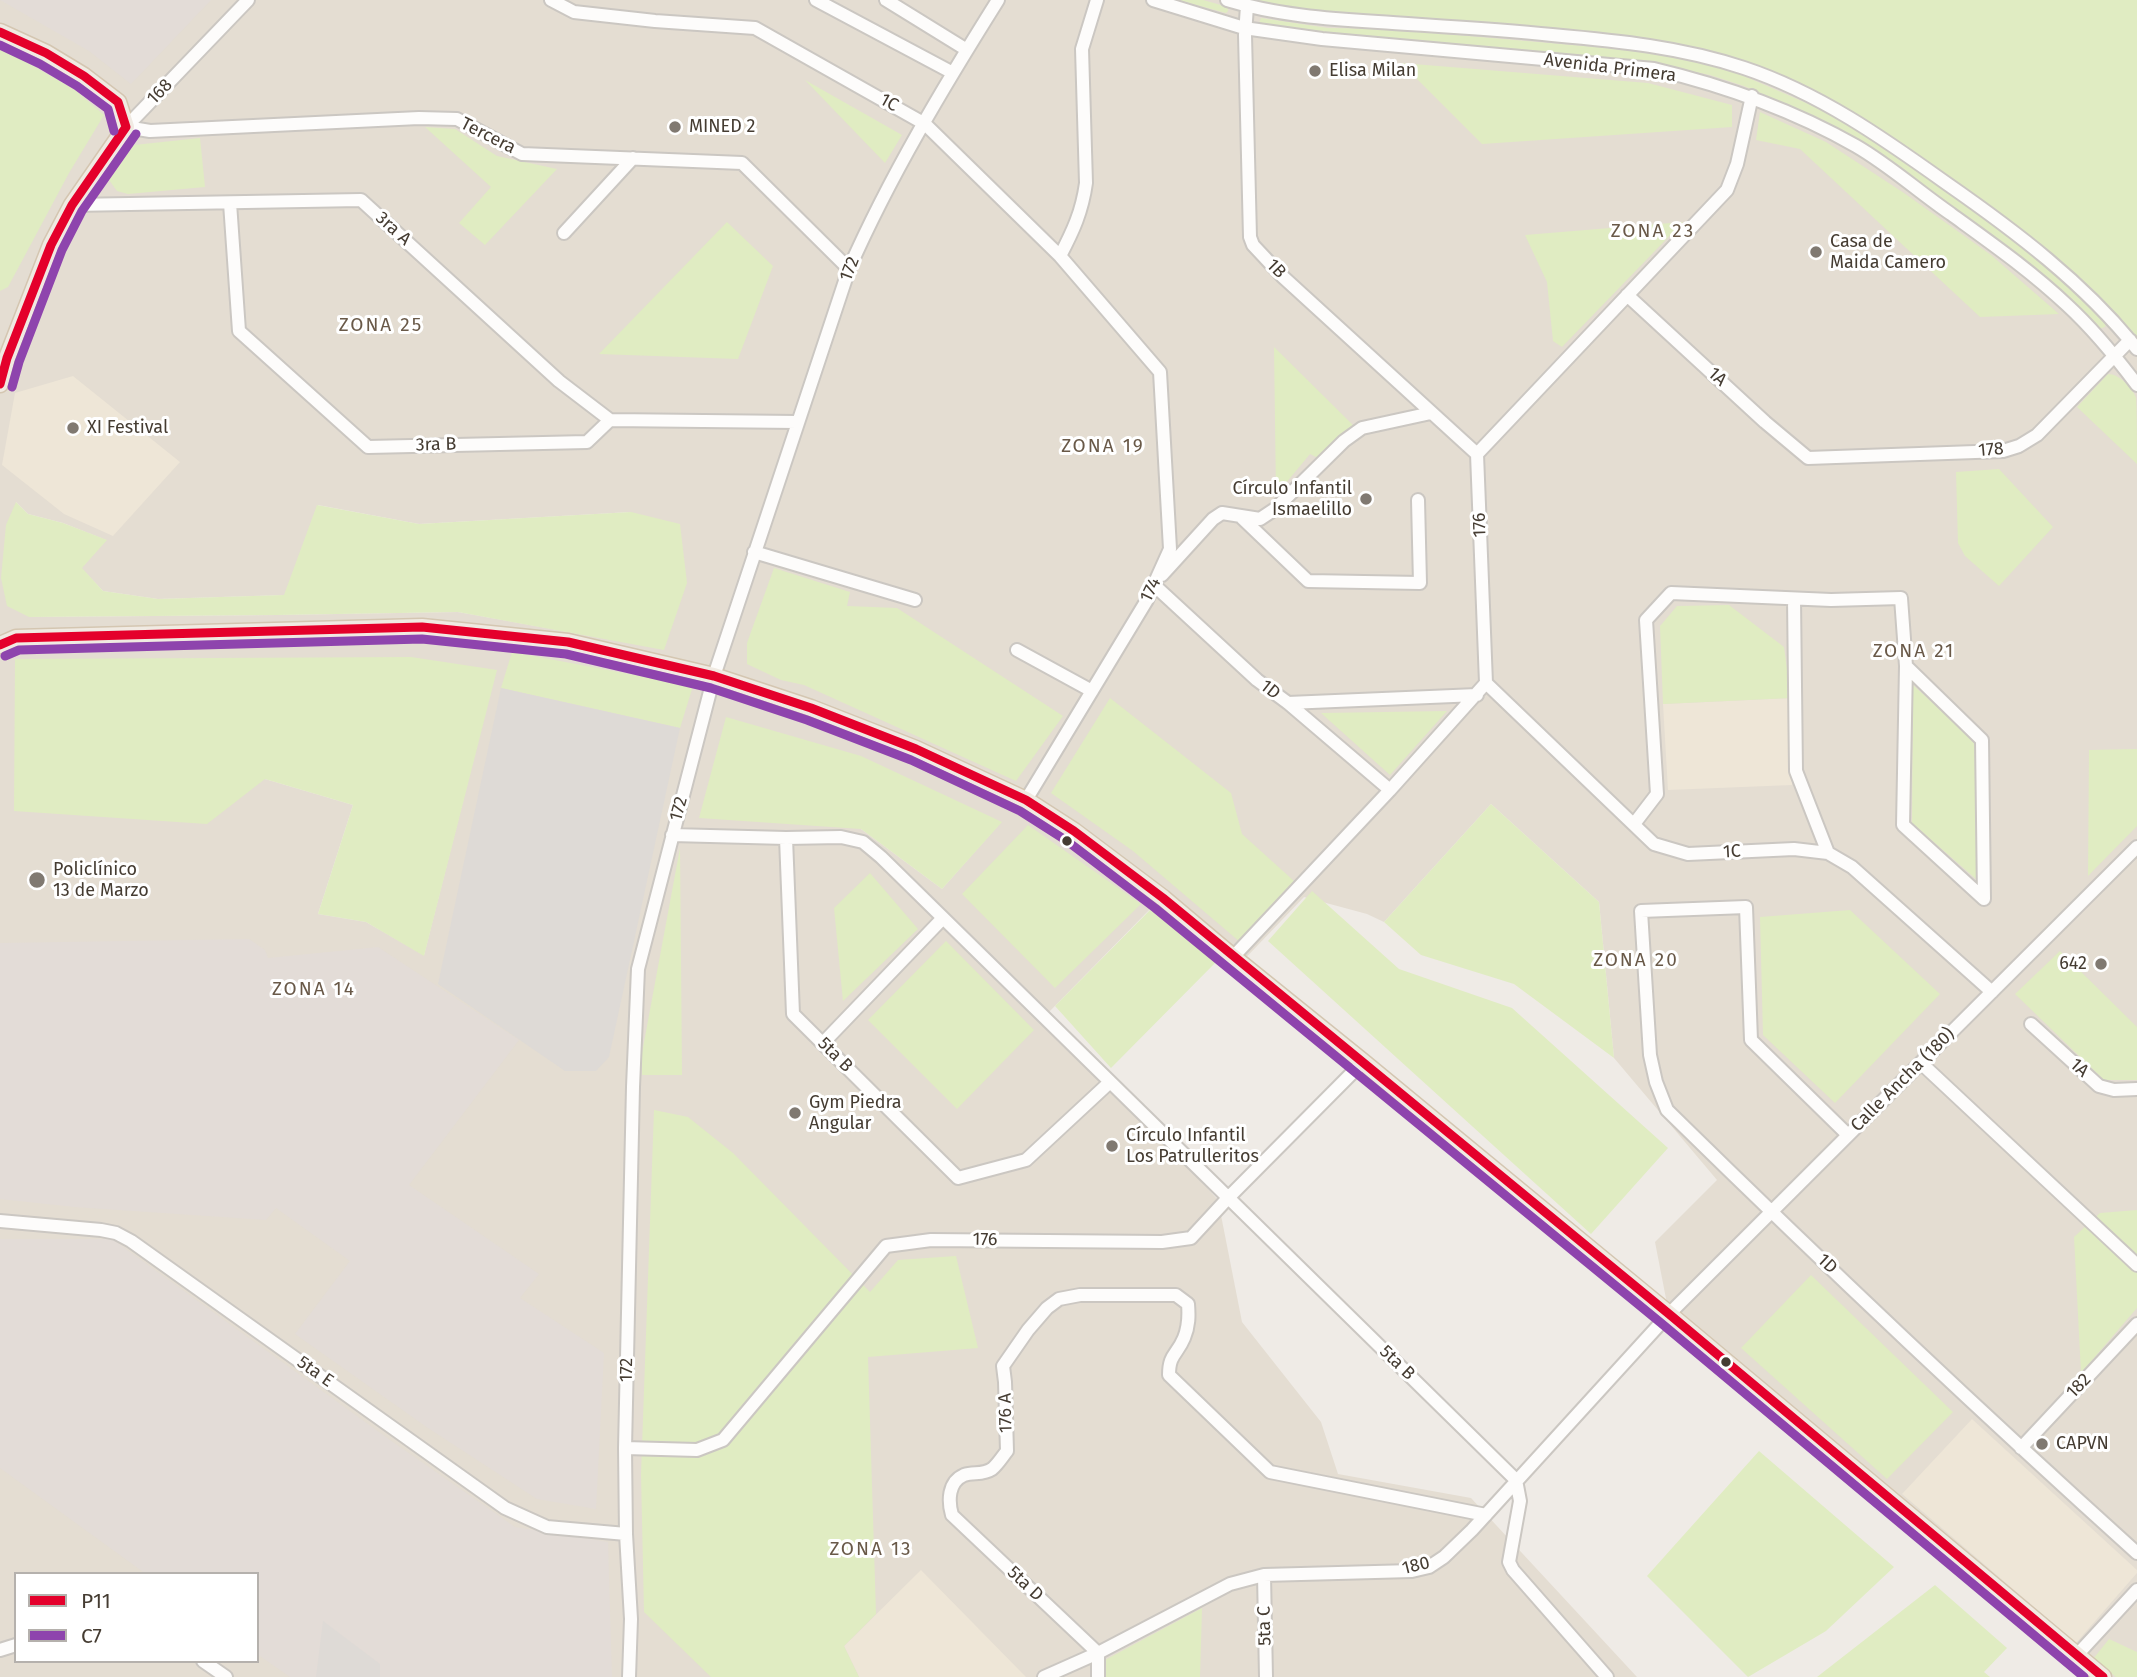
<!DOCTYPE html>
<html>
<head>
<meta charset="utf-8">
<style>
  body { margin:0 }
  #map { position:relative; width:2137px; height:1677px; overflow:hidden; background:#efebe6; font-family:"Fira Sans",sans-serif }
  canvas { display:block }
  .legend { position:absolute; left:14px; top:1572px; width:245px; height:91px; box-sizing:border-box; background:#fff; border:2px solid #b5b1ad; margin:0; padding:9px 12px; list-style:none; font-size:21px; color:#453c32 }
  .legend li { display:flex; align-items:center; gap:14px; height:35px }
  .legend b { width:35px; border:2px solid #b5b1ad }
</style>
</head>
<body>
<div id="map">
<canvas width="2137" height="1677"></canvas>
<ul class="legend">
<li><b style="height:9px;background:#e4002b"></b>P11</li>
<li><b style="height:9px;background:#8e44ad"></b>C7</li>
</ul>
</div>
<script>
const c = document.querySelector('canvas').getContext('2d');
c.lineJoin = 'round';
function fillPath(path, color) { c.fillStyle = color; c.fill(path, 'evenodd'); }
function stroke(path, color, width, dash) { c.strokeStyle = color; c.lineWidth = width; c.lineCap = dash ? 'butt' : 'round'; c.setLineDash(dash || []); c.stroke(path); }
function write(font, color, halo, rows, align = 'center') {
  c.font = font + ' "Fira Sans",sans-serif'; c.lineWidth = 6; c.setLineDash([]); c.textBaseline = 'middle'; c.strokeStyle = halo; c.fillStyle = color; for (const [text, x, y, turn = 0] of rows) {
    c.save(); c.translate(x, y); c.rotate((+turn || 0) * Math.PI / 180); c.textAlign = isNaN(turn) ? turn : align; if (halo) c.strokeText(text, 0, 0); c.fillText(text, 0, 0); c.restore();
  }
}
fillPath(new Path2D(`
  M 0,0 L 1246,0 L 1683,48 L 1761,68 L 1908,147 L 2037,241 L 2130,329 L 2137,339 L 2137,1677 L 2103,1677 L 1669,1314 L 1655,1242 L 1717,1180 L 1614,1058 L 1599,902 L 1491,804 L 1384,922 L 1367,914 L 1304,897 L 1234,970 L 1154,905 L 1048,1013 L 1218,1200 L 1242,1322 L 1321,1422 L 1338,1474 L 1471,1498 L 1637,1677 L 0,1677 ZM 16,502 L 28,514 L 63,523 L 106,540 L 81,568 L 103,591 L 158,599 L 285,595 L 318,505 L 419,524 L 631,512 L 664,649 L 458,612 L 277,615 L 29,617 ZM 496,670 L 424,955 L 366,922 L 318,914 L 353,805 L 265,779 ZM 1001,822 L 942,889 L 861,829 ZM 16,1574 L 257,1574 L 257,1661 L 16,1661 Z`), '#e4ddd2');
fillPath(new Path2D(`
  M 0,0 L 211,0 L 131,84 L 89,51 Z
  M 249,939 L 265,950 L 268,958 L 378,947 L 519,1040 L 409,1185 L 539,1274 L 520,1298 L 604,1353 L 596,1509 L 537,1499 L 428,1428 L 295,1334 L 350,1261 L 276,1208 L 266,1220 L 74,1207 L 0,1199 L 0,943 Z
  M 0,1239 L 112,1239 L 390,1440 L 515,1527 L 608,1542 L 612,1677 L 290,1677 L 257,1654 L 257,1574 L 146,1574 L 0,1468 Z`), '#e3dcd7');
fillPath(new Path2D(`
  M 73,376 L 180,462 L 113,536 L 64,514 L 2,465 L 15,393 Z
  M 1791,698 L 1792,785 L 1668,790 L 1663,704 Z
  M 1972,1419 L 2137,1570 L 2137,1573 L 2076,1643 L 1902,1494 Z
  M 921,1570 L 1026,1677 L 859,1677 L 844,1646 Z`), '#eee6d7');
fillPath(new Path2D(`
  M 1178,0 L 1203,0 L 1228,7 L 1228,11 L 1226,13 Z
  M 1246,0 L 2137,0 L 2137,339 L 2130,329 L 2037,241 L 1908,147 L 1761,68 L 1683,48 L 1289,13 Z
  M 1261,18 L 1328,28 L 1387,29 L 1642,51 L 1701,63 L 1737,73 L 1834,115 L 1864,133 L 1931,178 L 2012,237 L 2073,290 L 2103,319 L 2106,324 L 2105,327 L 2099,329 L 2077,307 L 2019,255 L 1904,171 L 1825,121 L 1744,86 L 1710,75 L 1642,61 L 1350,37 L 1259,23 Z
  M 0,47 L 75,90 L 104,115 L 69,173 L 8,287 L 0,291 Z
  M 1401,63 L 1648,83 L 1732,105 L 1732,127 L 1482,144 Z
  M 805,80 L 902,135 L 885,163 Z
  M 1760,112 L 1826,142 L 1904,193 L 1991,255 L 2059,314 L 1980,317 L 1800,149 L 1756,140 Z
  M 425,127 L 455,129 L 497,156 L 557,169 L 485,245 L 459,223 L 491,187 Z
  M 200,138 L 205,187 L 128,194 L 117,191 L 109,180 L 134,145 Z
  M 727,222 L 773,266 L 738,359 L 599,354 Z
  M 1683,222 L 1562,347 L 1553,341 L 1547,282 L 1525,235 Z
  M 1274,347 L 1355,427 L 1318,458 L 1310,454 L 1276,495 Z
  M 2108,374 C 2119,374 2133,388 2136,398 C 2137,407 2137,452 2137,464 L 2077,407 Z
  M 1999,469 L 2053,527 L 1999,586 L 1965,556 L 1958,543 L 1956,472 Z
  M 16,502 L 28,514 L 63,523 L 107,540 L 82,568 L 103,591 L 158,599 L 284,595 L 317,505 L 419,524 L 631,512 L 680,524 L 687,583 L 664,650 L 458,612 L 277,615 L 29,617 L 7,606 L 1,578 L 6,525 Z
  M 774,568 L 850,592 L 847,606 L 897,608 L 1063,716 L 1016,781 L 804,685 L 781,680 L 747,664 L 747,643 Z
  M 1729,605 L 1784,647 L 1791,698 L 1663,704 L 1660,626 L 1677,606 Z
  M 512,652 L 693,686 L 680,728 L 501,688 Z
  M 411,657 L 497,670 L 424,956 L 366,922 L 318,914 L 353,805 L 265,779 L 207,824 L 14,811 L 15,659 Z
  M 1913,685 L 1977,743 L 1976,879 L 1912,823 Z
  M 1110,698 L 1231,793 L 1242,834 L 1294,881 L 1240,942 L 1133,851 L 1051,793 Z
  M 1447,711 L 1390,775 L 1321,713 Z
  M 726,717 L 861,756 L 1002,822 L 942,889 L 861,829 L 699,818 Z
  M 2137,749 L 2137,826 L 2088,876 L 2089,750 Z
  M 1491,804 L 1599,902 L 1614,1058 L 1514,984 L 1421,955 L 1384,922 Z
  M 1028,825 L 1141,904 L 1055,988 L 962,894 Z
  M 680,848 L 682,1075 L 642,1075 L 642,1053 Z
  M 870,873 L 918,929 L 843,1001 L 834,908 Z
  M 1312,891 L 1399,969 L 1512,1008 L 1668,1148 L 1591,1234 L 1268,941 Z
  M 1155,905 L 1220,958 L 1111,1068 L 1055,1006 Z
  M 1850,910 L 1940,994 L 1835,1103 L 1763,1035 L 1760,917 Z
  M 946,941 L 1034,1030 L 957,1109 L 868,1020 Z
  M 2060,951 L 2137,1027 L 2137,1080 L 2104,1080 L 2015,994 Z
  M 654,1110 L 688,1117 L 733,1153 L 870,1292 L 898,1260 L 956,1256 L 978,1348 L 868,1357 L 876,1614 L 844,1646 L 859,1677 L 711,1677 L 644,1612 L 641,1474 Z
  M 2137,1210 L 2137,1308 L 2081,1373 L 2074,1237 L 2100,1213 Z
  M 1811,1275 L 1953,1412 L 1887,1479 L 1741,1348 Z
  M 1759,1451 L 1894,1567 L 1826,1631 L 1748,1677 L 1647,1576 Z
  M 1935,1585 L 2007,1648 L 1984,1672 L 1990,1677 L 1817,1677 Z
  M 1202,1608 L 1200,1677 L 1105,1677 L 1105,1660 Z
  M 2109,1639 L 2137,1652 L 2137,1677 L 2116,1677 L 2093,1659 Z`), '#e0ecc2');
fillPath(new Path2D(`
  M 501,688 L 680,728 L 609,1057 L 596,1071 L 565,1071 L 438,984 Z
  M 323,1621 L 380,1664 L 380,1677 L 316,1677 Z`), '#dedad6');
const minor = new Path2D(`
  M 551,0 L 574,12 L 655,21 L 755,28 L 925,124 L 1060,256 L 1160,372 L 1170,549 L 1147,600 L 1026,800
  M 816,0 L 953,73
  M 886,0 L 967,50
  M 1153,0 L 1244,28 L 1322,39 L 1654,69 C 1726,86 1791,109 1856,146 C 1889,165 1919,192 1951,214 C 1991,243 2031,271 2067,305 C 2093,329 2116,357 2137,385
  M 1227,0 C 1276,15 1327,19 1378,22 C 1436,26 1494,29 1552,35 C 1618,41 1681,47 1744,68 C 1819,93 1883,138 1946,183 C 2015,231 2084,283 2137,349
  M 1247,6 L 1245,35 L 1250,237 L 1253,245 L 1282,276 L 1477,454
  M 126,127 L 150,131 L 419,118 L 457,119 L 522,154 L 742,163 L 849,269
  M 126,127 L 248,0
  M 230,203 L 239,331 L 368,447 L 587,442 L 610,420 L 797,422
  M 72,205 L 361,200 L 559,381 L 610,420
  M 564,233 L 633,158
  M 1060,256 C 1073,231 1082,212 1086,183 L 1082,49 L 1097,0
  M 1627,295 L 1765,422 L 1808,458 L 2003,451 L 2019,446 L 2037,435 L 2130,340
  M 1241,517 L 1308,581 L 1420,583 L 1418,500
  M 754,552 L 915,600
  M 1162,575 L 1213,519 L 1222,513 L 1260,519 L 1275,509 L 1344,441 L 1362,428 L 1431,413
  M 1154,585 L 1257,680 L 1288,703 L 1390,790
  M 1794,599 L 1796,771 L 1828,853
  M 1017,650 L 1092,691
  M 1486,683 L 1654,844 L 1688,854 L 1794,849 L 1828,853 L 1852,867 L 1992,992
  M 1288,703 L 1477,695
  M 1634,824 L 1657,794 L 1646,620 L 1671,593 L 1831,600 L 1901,598 L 1906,666 L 1903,825 L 1984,899 L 1982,740 L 1906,666
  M 672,835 L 786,838 L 841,837 L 863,842 L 881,857 L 1516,1480 L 1520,1501 L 1509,1562 L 1513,1570 L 1607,1677
  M 786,838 L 793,1014 L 958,1178 L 1026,1160 L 1110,1082
  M 1233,957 L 1390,790 L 1486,683 L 1477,454 L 1727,190 L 1737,164 L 1752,96
  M 2031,1024 L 2099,1086 L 2114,1090 L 2137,1089
  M 823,1043 L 943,918
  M 1921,1063 L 2137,1265
  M 1848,1135 L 1751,1040 L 1746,907 L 1641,911 L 1650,1055 L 1656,1082 L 1667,1110 C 1821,1261 1977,1409 2137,1553
  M 0,1221 L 101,1230 L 116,1233 L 131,1241 L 505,1508 L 547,1527 L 626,1534
  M 625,1448 L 697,1450 L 723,1440 L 886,1246 L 931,1240 L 1162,1242 L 1191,1238 L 1228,1198 L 1363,1062
  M 2021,1448 L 2137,1324
  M 1264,1575 L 1266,1677
  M 0,1650 L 16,1645
  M 1098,1653 L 952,1515 C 948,1501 948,1482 964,1475 C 974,1472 983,1475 992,1469 C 998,1464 1002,1457 1007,1451 L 1005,1382 L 1003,1366 L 1028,1330 L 1047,1308 L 1059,1299 L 1080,1295 L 1176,1295 L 1188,1304 C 1189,1316 1189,1326 1184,1338 C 1177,1355 1169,1354 1169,1375 L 1270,1472 L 1486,1515
  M 2077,1655 L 2137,1590
  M 203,1661 L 226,1677
  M 629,1677 L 631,1619 L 626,1534 L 625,1448 L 633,1087 L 638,969 L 714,676 L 849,269 C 890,176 944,86 998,0
  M 1044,1677 L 1098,1653 L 1230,1584 L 1264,1575 L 1412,1571 L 1429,1567 L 1444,1557 L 1472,1530 L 1669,1314 L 2137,847
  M 1098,1677 L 1098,1653`);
const major = new Path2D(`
  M 0,32 L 46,53 L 84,76 L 118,102 L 126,127 L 72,205 L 51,245 L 7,358 L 0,384
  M 0,645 L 16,638 L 422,627 L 568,642 L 714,676 L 811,708 L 916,749 L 1026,800 L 1074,831 L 1163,898 L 1233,957 L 1363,1062 L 1669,1314 L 2103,1677`);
stroke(minor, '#cbc7c2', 16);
stroke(major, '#d4c6b1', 19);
stroke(minor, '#fdfcfb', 12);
stroke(major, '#f0eae2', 16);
stroke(new Path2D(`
  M 0,32 L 46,53 L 84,76 L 118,102 L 126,127
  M 0,384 L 7,358 L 51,245 L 72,205 L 126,127
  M 0,645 L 16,638 L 422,627 L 568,642 L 714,676 L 811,708 L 916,749 L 1026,800 L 1074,831 L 1163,898 L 1669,1314 L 2103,1677`), '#e4002b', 9);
stroke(new Path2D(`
  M 0,45 L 40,64 L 77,86 L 108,109 L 114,131
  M 12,387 L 19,362 L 62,250 L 82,211 L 136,134
  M 5,656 L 19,650 L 422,639 L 566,654 L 711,688 L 807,720 L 911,760 L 1020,811 L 1067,841 L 1155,908 L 1661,1323 L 2084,1677`), '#8e44ad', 9);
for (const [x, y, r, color] of [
  [1315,71,7,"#807971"],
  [675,127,7,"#807971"],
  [1816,252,7,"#807971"],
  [73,428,7,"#807971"],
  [1366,499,7,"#807971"],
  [1067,841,6,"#453c32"],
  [37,880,9,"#807971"],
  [2101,964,7,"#807971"],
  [795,1113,7,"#807971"],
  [1112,1146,7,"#807971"],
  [1726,1362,6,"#453c32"],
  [2042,1444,7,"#807971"]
]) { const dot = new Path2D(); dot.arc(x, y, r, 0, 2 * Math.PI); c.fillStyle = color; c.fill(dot); stroke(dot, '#fff', 2.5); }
write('18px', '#453c32', '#fff', [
  ["Avenida Primera",1610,68,7],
  ["168",160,92,-46],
  ["1C",889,103,29],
  ["Tercera",488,136,27],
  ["3ra A",393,229,42],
  ["172",850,269,-69],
  ["1B",1276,269,46],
  ["1A",1717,377,42],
  ["3ra B",436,445,-1],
  ["178",1991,450,-5],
  ["176",1480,525,-92],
  ["174",1151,590,-64],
  ["1D",1270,690,38],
  ["172",679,809,-75],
  ["1C",1732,852,-3],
  ["5ta B",835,1055,45],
  ["1A",2079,1068,42],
  ["Calle Ancha (180)",1903,1080,-45],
  ["176",985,1240,1],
  ["1D",1827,1264,43],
  ["5ta B",1397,1363,44],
  ["172",627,1370,-89],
  ["5ta E",315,1372,35],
  ["182",2079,1386,-46],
  ["176 A",1006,1413,-91],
  ["180",1416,1566,-14],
  ["5ta D",1025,1584,43],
  ["5ta C",1265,1626,-91]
]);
write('18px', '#453c32', '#fff', [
  ["Elisa Milan",1329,71],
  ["MINED 2",689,127],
  ["Casa de",1830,242],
  ["Maida Camero",1830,263],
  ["XI Festival",87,428],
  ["Círculo Infantil",1352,489,"right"],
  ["Ismaelillo",1352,510,"right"],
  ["Policlínico",53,870],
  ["13 de Marzo",53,891],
  ["642",2087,964,"right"],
  ["Gym Piedra",809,1103],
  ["Angular",809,1124],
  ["Círculo Infantil",1126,1136],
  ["Los Patrulleritos",1126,1157],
  ["CAPVN",2056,1444]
], 'left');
c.letterSpacing = '2px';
write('19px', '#695948', '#fff', [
  ["ZONA 23",1653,232],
  ["ZONA 25",381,326],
  ["ZONA 19",1103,447],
  ["ZONA 21",1914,652],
  ["ZONA 20",1636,961],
  ["ZONA 14",314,990],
  ["ZONA 13",871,1550]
]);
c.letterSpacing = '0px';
</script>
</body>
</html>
